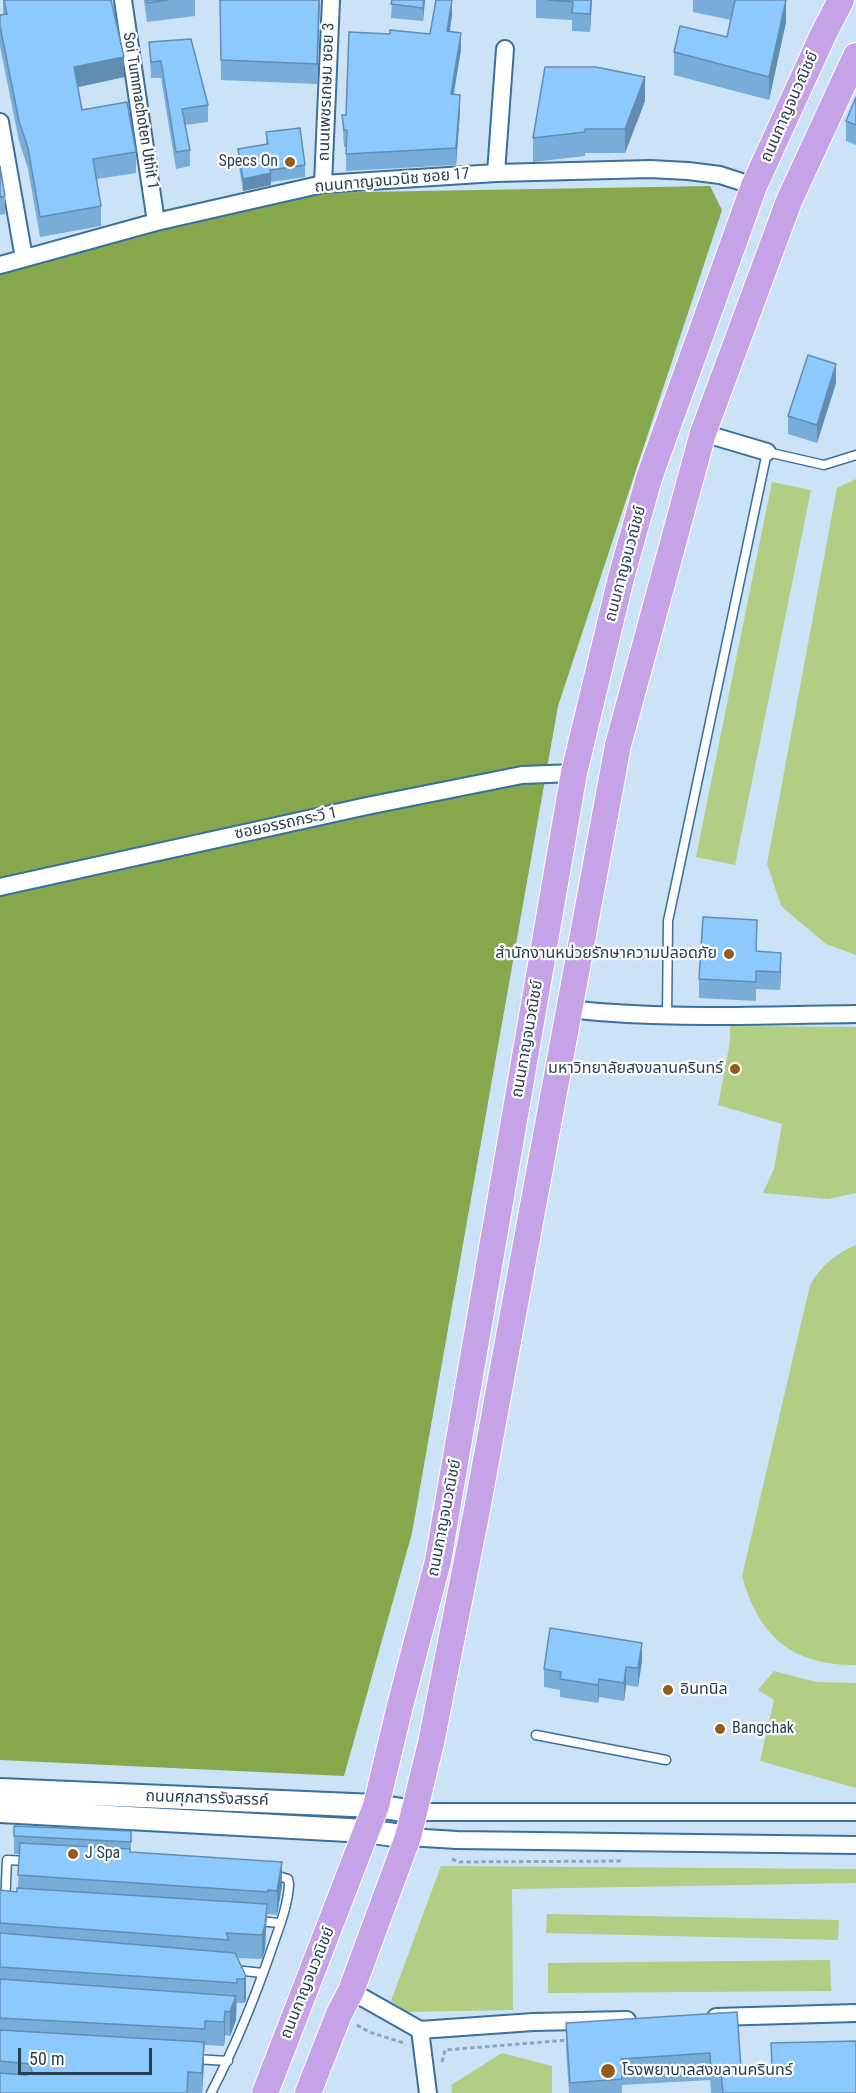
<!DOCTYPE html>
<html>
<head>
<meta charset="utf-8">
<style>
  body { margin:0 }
  #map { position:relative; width:856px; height:2093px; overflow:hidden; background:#cbe2f7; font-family:"Roboto Condensed",sans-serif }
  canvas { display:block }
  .scale { position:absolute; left:18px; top:2048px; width:134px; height:27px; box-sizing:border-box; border:3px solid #273f53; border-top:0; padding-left:8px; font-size:18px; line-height:21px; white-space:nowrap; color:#273f53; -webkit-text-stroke:4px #fff; paint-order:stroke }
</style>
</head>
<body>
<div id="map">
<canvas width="856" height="2093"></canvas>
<div class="scale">50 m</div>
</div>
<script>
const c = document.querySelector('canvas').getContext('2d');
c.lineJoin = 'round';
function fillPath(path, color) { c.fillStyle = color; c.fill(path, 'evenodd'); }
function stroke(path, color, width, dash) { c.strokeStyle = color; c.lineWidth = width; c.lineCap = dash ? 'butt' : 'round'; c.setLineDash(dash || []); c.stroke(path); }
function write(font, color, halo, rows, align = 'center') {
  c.font = font + ' "Roboto Condensed","Noto Sans Thai",sans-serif'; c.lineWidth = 4.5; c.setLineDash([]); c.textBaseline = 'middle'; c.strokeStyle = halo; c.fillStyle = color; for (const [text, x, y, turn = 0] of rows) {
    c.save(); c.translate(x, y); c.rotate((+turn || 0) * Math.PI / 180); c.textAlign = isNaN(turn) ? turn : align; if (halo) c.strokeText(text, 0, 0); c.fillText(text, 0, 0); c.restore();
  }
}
fillPath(new Path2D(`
  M 856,479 L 856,955 L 826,944 L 781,906 L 767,864 L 837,488 Z
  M 772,482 L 811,490 L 735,865 L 696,857 Z
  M 730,1026 L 856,1027 L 856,1193 L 828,1199 L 763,1193 L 774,1169 L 782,1124 L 718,1105 L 730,1042 Z
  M 856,1245 L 856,1665 C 793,1666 758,1636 742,1576 L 810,1285 C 821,1266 835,1254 856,1245 Z
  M 774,1671 L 816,1682 L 856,1683 L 856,1788 L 760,1761 L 774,1700 L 758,1690 Z
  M 441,1866 L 856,1869 L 856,1883 L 512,1889 L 513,2010 L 406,2012 L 391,2001 Z
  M 547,1914 L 839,1920 L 838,1940 L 546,1933 Z
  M 830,1960 L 831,1991 L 548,1993 L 548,1963 Z
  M 502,2053 L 552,2066 L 552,2093 L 452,2093 L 451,2085 Z`), '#b1ce84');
fillPath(new Path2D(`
  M 710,186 L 722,210 L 558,706 L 412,1533 L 344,1776 L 0,1760 L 0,275 L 108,240 L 307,193 Z`), '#87a74d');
const lane = new Path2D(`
  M 667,1017 L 668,921 L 767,452 L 824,465 L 856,455
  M 536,1735 L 666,1760
  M 0,1905 L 5,1905 L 7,1860 L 29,1861
  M 257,1921 L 280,1923
  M 234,1970 L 263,1973
  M 195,2059 L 228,2061
  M 211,2093 C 235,2047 254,2000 271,1951 C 278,1930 288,1907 289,1884 L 288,1879 L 272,1874`);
const street = new Path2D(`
  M 123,0 L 156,222
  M 0,122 L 24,258
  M 496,173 L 505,49
  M 323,184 L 331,0
  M 0,265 L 156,222 L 323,184 L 496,173 L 650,169 L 688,171 L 720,175 L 754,186
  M 703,433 L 767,452
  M 0,887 L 367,806 L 522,775 L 574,773
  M 568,1009 C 665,1020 759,1015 856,1014
  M 415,1812 L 856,1812
  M 408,1837 L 457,1840 L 856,1845
  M 351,1991 L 420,2030 L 533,2022 L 627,2020
  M 716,2017 L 856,2013
  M 420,2030 L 428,2093`);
const secondary = new Path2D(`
  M 0,1790 L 376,1806 L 415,1812
  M 0,1811 L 366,1831 L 408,1837`);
const primary = new Path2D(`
  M 265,2093 L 376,1806 L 400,1706 L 438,1561 L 574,773 L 621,578 L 649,478 L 754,186 L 823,35 L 841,0
  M 308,2093 L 339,2014 L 351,1991 L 408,1837 L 431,1743 L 476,1515 L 618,745 L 703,433 L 789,201 L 856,56`);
stroke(lane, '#38709e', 11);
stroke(street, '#38709e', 20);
stroke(secondary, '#38709e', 26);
stroke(primary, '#fff', 28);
stroke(new Path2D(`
  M 452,1859 L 459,1862 L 623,1861
  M 357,2025 L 369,2032 L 404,2043 L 405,2045
  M 442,2062 L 445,2050 L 569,2040`), '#8da5b9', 3, [4.5, 3]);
stroke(lane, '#fff', 8);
stroke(street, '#fff', 16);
stroke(secondary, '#fff', 22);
stroke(primary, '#c6a3e7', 26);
fillPath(new Path2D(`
  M 3,0 L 111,0 L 124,77 L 78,87 L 82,110 L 136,152 L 136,173 L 97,179 L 101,206 L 101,226 L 40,237 L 28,169 L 19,141 L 0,46 L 0,15 L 3,14 Z
  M 144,0 L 195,0 L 195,16 L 147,22 Z
  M 220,0 L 320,0 L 317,84 L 221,80 Z
  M 392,0 L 425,0 L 423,21 L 391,18 Z
  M 536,0 L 592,0 L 590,32 L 572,31 L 572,20 L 536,18 Z
  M 693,0 L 786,0 L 786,22 L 769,100 L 674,75 L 674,52 L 727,37 L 731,20 L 693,12 Z
  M 452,15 L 450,31 L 461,50 L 453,94 L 460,112 L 456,165 L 346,171 L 346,147 L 344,147 L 342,115 L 346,115 L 430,34 Z
  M 149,42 L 208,105 L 208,122 L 185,125 L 190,150 L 190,166 L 176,169 L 161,78 L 151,78 Z
  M 856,97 L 856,145 L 846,141 L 846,121 Z
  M 645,101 L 625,153 L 585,153 L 585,156 L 533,162 L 533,138 Z
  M 266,132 L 305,165 L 305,177 L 271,182 L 271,185 L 243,191 L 238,161 L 238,149 L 266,144 Z
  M 0,166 L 5,196 L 5,214 L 0,215 Z
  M 836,383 L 817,443 L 788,434 L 788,416 Z
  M 757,938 L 757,951 L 781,971 L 780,990 L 756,989 L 756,1001 L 699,998 L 699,979 Z
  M 642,1661 L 638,1687 L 626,1685 L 624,1701 L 599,1697 L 598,1703 L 560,1697 L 560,1690 L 544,1687 L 544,1669 Z
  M 14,1826 L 131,1831 L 131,1852 L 282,1886 L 277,1915 L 268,1914 L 267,1916 L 265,1949 L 262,1959 L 238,1958 L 246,1976 L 246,2000 L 244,2003 L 237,2003 L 236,2020 L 230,2036 L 225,2035 L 224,2046 L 205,2045 L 204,2053 L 202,2093 L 0,2093 L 0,1890 L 17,1892 L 18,1888 L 19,1854 L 14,1854 Z
  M 737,2012 L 741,2068 L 771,2067 L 771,2043 L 856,2093 L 711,2093 L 710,2080 L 622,2085 L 622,2093 L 569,2093 L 566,2049 L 566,2023 Z`), '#78adda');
fillPath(new Path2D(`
  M 319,0 L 320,0 L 317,84 L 317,64 Z
  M 424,0 L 425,0 L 423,21 L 423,8 Z
  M 452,0 L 452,15 L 447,48 L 447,31 Z
  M 591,0 L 592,0 L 590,32 L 590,14 Z
  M 786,0 L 786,22 L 769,100 L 769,77 Z
  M 461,33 L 461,50 L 451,111 L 451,94 Z
  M 124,57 L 124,77 L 74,88 L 74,67 Z
  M 645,77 L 645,101 L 625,153 L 625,129 Z
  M 460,95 L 460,112 L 456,165 L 456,148 Z
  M 271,173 L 271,185 L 243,191 L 243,179 Z
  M 836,364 L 836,383 L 817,443 L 817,425 Z
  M 781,953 L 781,971 L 780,990 L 780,972 Z
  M 642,1643 L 642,1661 L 638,1687 L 638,1668 Z
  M 626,1667 L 626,1685 L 624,1701 L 624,1683 Z
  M 599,1679 L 599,1697 L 598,1703 L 598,1685 Z
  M 282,1862 L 282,1886 L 277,1915 L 277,1891 Z
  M 267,1904 L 265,1949 L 262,1959 L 262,1935 Z
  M 246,1976 L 246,2000 L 244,2003 L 244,1979 Z
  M 236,1996 L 236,2020 L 230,2036 L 230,2012 Z
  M 225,2011 L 225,2035 L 224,2046 L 224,2022 Z
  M 204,2042 L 204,2066 L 202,2093 L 202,2073 Z`), '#628db2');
const building = new Path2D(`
  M 4,0 L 111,0 L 124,57 L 74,67 L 82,110 L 127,102 L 136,152 L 93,159 L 101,206 L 40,217 L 28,148 L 19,121 L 0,26 L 0,15 L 7,14 Z
  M 147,0 L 168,0 L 147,3 Z
  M 220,0 L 319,0 L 317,64 L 221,60 Z
  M 392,0 L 424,0 L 423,8 L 391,4 Z
  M 436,0 L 452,0 L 447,31 L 461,33 L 451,94 L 460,95 L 456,148 L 346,154 L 347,130 L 344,130 L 342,115 L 346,115 L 349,32 L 390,34 L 390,30 L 430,34 Z
  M 548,0 L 591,0 L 590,14 L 572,13 L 573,2 Z
  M 735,0 L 786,0 L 769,77 L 674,52 L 680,26 L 727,37 Z
  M 191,39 L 208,105 L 182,109 L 190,150 L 176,152 L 161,61 L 151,62 L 149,42 Z
  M 545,67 L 596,67 L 645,77 L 625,129 L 585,129 L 585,132 L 533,138 Z
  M 856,97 L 856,125 L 846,121 Z
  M 300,128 L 305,165 L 270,170 L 271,173 L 243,179 L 238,149 L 268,144 L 266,132 Z
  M 0,166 L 5,196 L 0,197 Z
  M 808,355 L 836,364 L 817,425 L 788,416 Z
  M 703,917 L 757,920 L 756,951 L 781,953 L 780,972 L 756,971 L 756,982 L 699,979 Z
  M 550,1628 L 642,1643 L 638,1668 L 626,1667 L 624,1683 L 599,1679 L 598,1685 L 560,1679 L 561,1672 L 544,1669 Z
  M 14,1826 L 131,1831 L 131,1842 L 14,1836 Z
  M 20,1843 L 130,1849 L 130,1852 L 282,1862 L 277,1891 L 268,1890 L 268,1892 L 18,1875 Z
  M 17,1888 L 267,1904 L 265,1925 L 262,1935 L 226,1933 L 229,1940 L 0,1923 L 0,1890 L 17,1892 Z
  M 0,1933 L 235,1953 L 246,1976 L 244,1979 L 237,1979 L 237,1983 L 0,1967 Z
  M 0,1979 L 236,1996 L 230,2012 L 225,2011 L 224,2022 L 205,2021 L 205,2029 L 0,2018 Z
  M 737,2012 L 741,2068 L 772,2067 L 771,2043 L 856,2041 L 856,2093 L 723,2093 L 721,2073 L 711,2074 L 710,2053 L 621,2059 L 622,2079 L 570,2083 L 566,2023 Z
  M 0,2030 L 204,2042 L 202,2073 L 188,2072 L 187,2093 L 0,2093 L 0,2073 L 26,2075 L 32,2072 L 30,2064 L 0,2061 Z`);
fillPath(building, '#8cc9fe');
stroke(building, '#628db2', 1.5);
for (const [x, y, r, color] of [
  [290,162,6,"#945c16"],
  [729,954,6,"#945c16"],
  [735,1069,6,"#945c16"],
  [668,1690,6,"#945c16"],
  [720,1729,6,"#945c16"],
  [73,1854,6,"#945c16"],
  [608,2071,8,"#945c16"]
]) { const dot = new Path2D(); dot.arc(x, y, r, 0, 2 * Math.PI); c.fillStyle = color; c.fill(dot); stroke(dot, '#fff', 2); }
write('16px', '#273f53', '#fff', [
  ["ถนนเพชรเกษม ซอย 3",327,92,-88],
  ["ถนนกาญจนวณิชย์",790,107,-66],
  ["Soi Tummachoten Uthit 1",140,111,81],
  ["ถนนกาญจนวนิช ซอย 17",392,181,-5],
  ["ถนนกาญจนวณิชย์",626,564,-75],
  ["ซอยอรรถกระวี 1",286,824,-12],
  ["ถนนกาญจนวณิชย์",528,1039,-80],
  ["ถนนกาญจนวณิชย์",445,1518,-79],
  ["ถนนศุภสารรังสรรค์",207,1799,2],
  ["ถนนกาญจนวณิชย์",308,1983,-68]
]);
write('16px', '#273f53', '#fff', [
  ["Specs On",278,162,"right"],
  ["สำนักงานหน่วยรักษาความปลอดภัย",717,954,"right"],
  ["มหาวิทยาลัยสงขลานครินทร์",723,1069,"right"],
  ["อินทนิล",680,1690],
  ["Bangchak",732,1729],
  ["J Spa",85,1854],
  ["โรงพยาบาลสงขลานครินทร์",622,2071]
], 'left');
</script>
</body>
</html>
